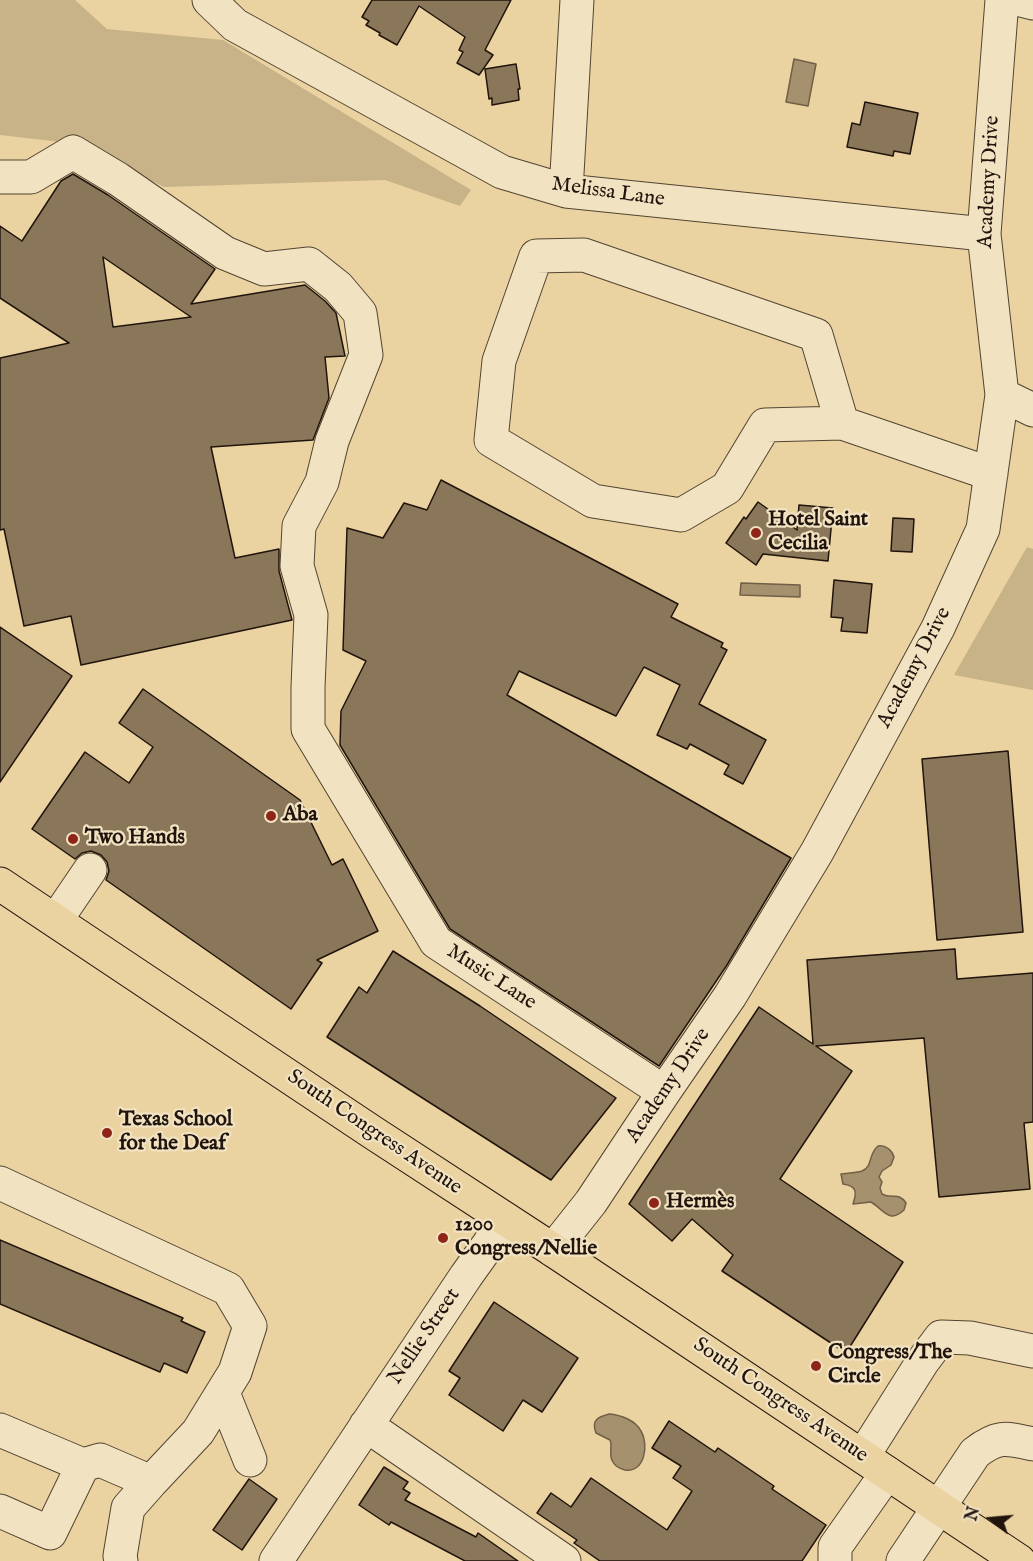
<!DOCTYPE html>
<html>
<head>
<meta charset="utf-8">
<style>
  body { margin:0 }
  #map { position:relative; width:1033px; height:1561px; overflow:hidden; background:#ead2a1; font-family:"IM FELL English",serif }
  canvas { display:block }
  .north { position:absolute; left:961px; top:1489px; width:60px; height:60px; -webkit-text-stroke:4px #f1e2c2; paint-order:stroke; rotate:286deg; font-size:16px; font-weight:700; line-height:24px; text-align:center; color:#21140c }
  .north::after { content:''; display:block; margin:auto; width:21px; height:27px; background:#21140c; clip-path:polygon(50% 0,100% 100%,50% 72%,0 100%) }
</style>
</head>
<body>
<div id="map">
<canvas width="1033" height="1561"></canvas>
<div class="north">N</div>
</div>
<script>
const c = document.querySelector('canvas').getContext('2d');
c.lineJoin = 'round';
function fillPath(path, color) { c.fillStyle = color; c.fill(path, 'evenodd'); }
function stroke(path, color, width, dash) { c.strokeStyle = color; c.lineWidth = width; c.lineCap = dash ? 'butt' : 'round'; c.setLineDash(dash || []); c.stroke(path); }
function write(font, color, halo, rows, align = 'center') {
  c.font = font + ' "IM FELL English",serif'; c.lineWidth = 4.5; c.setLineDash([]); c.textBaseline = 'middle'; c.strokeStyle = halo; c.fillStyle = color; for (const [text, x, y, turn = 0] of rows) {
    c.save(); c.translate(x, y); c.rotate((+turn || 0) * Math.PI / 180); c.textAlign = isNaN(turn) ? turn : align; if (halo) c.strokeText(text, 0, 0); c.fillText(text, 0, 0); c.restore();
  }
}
fillPath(new Path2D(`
  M 0,0 L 75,0 L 107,29 L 223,40 L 471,190 L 460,206 L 385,180 L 164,187 L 78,144 L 0,135 Z
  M 1027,547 L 1033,549 L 1033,690 L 954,675 Z`), '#c8b288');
const water = new Path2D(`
  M 794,59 L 816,64 L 808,106 L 786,102 Z
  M 741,583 L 800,585 L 800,597 L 740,595 Z
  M 878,1146 C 886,1145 892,1150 894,1157 L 891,1165 L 882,1171 L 879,1177 L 882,1182 L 880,1188 L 882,1194 C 892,1200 898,1191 906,1203 L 904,1210 C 889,1224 884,1210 871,1202 L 853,1204 C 857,1192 857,1186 843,1184 L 841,1174 C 848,1173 855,1173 862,1171 C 873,1167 868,1154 878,1146 Z
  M 609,1414 C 621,1415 635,1420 641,1431 C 649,1444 645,1473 625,1470 C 621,1469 615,1466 613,1462 C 608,1456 613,1447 610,1440 L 596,1433 C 591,1420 598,1417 609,1414 Z`);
fillPath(water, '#a6916e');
stroke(water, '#715f47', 1.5);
const building = new Path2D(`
  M 372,0 L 511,0 L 485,50 L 493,55 L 479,75 L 457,63 L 463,52 L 459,50 L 465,37 L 419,6 L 397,45 L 379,35 L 380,33 L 366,25 L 369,21 L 362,17 Z
  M 516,64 L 520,89 L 518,89 L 519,100 L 492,105 L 492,98 L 489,99 L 485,69 Z
  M 865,102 L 918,113 L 910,154 L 894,151 L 893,156 L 847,147 L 852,123 L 860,125 Z
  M 73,174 L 108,195 L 215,269 L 191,304 L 305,285 L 325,301 L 336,313 L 345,356 L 325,357 L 329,398 L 313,440 L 211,447 L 235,558 L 279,549 L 279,571 L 292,620 L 81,665 L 71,616 L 24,626 L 4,529 L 0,530 L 0,358 L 69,343 L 0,298 L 0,226 L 22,241 L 61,181 ZM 103,257 L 185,313 L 191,317 L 113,327 Z
  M 441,480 L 678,604 L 671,617 L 723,643 L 721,647 L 727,650 L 699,704 L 766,740 L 743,784 L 724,774 L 729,765 L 690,744 L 687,749 L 657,735 L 680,685 L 644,667 L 616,716 L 519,671 L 507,695 L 791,858 L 727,965 L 659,1066 L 450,929 L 340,745 L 341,711 L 366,661 L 343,650 L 347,528 L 383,538 L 404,503 L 427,510 Z
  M 758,502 L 797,530 L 799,505 L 833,508 L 828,561 L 763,554 L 756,565 L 726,543 L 744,517 L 746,519 Z
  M 893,518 L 914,519 L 912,552 L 891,551 Z
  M 834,580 L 872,584 L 867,633 L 841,631 L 843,618 L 831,617 Z
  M 0,627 L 72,676 L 0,782 Z
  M 143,689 L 300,800 L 332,865 L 343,859 L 378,931 L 317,960 L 322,963 L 291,1009 L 106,880 L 109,871 L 107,862 L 101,855 L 91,851 L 82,853 L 75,859 L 32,829 L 85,752 L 129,783 L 153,747 L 119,723 Z
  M 1008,751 L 1023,932 L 937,940 L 922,759 Z
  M 955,949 L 957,979 L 1033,973 L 1033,1122 L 1024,1123 L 1030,1189 L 939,1197 L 924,1038 L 816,1046 L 852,1071 L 780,1179 L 903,1262 L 846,1353 L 722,1271 L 733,1255 L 692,1219 L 672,1241 L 629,1204 L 759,1007 L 813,1044 L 807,960 Z
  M 393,951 L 480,1006 L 616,1098 L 551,1180 L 327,1037 L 359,987 L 367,993 Z
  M 0,1240 L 183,1318 L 181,1321 L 205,1332 L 187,1373 L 164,1363 L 160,1372 L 0,1304 Z
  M 494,1302 L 578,1358 L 542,1412 L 523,1400 L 503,1431 L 449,1395 L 460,1378 L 449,1371 Z
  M 669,1421 L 715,1452 L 718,1448 L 774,1486 L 772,1489 L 826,1525 L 802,1561 L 600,1561 L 574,1543 L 577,1540 L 537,1513 L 551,1493 L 571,1507 L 591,1478 L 667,1530 L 692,1491 L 673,1478 L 681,1466 L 652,1448 Z
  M 384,1467 L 408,1482 L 403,1489 L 410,1493 L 405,1500 L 476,1537 L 478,1533 L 518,1561 L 465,1561 L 391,1522 L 389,1525 L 359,1505 Z
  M 249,1479 L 277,1499 L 242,1550 L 213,1530 Z`);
fillPath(building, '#8a7759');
stroke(building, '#21140c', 1.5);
const minor = new Path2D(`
  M 209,0 L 235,25 L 502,172 L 566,191 L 984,234
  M 1021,0 L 1033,3
  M 0,177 L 31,177 L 73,152 L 118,179 L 225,253 L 264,269 L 309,264 L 338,287 L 360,313 L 366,355 L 332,441 L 322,482 L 299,526 L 297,566 L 311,615 L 308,687 L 308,729 L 436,942 L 664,1092
  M 566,191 L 577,0
  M 1002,395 L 1033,410
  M 842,423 L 765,425 L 727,488 L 681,515 L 593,501 L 491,440 L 499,361 L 536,256 L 584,255 L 816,335 L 842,423 L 991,474
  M 56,920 L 90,870
  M 0,1183 L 228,1289 L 250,1326 L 235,1372 L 198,1432 L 151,1482 L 128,1508 L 120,1556 L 121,1561
  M 553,1250 L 591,1202 L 664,1092 L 730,996 L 817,852 L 938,628 L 983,529 L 1002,395 L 984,234 L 1002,0
  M 223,1393 L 250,1460
  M 366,1425 L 564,1561
  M 0,1430 L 83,1465 L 100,1460 L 151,1482
  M 863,1456 L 923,1361 L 941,1337 L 970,1338 L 1033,1351
  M 0,1511 L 50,1533 L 83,1465
  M 276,1561 L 466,1276 L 506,1220
  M 835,1561 L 835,1547 L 887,1473
  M 903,1561 L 975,1453 C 998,1435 1006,1438 1033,1444`);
const major = new Path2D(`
  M 0,884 L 372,1132 L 553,1250 L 1019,1561`);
stroke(minor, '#534431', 35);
stroke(major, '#21140c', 35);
stroke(minor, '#f1e2c2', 33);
stroke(major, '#ead2a1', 33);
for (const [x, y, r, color] of [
  [756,533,6,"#8f2418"],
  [271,816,6,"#8f2418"],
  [73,839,6,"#8f2418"],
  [107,1133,6,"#8f2418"],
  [654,1203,6,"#8f2418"],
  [443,1238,6,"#8f2418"],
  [816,1366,6,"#8f2418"]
]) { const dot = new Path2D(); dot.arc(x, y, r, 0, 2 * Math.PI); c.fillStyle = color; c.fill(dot); stroke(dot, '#f1e2c2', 2); }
write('21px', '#21140c', '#f1e2c2', [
  ["Academy Drive",990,182,-87],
  ["Melissa Lane",608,193,8],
  ["Academy Drive",915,668,-62],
  ["Music Lane",491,978,33],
  ["Academy Drive",669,1086,-56],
  ["South Congress Avenue",374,1133,34],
  ["Nellie Street",425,1337,-56],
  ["South Congress Avenue",780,1401,34]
]);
write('bold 21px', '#21140c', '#f1e2c2', [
  ["Hotel Saint",768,521],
  ["Cecilia",768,545],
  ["Aba",283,816],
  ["Two Hands",85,839],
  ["Texas School",119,1121],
  ["for the Deaf",119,1145],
  ["Hermès",666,1203],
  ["1200",455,1226],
  ["Congress/Nellie",455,1250],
  ["Congress/The",828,1354],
  ["Circle",828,1378]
], 'left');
</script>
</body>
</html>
